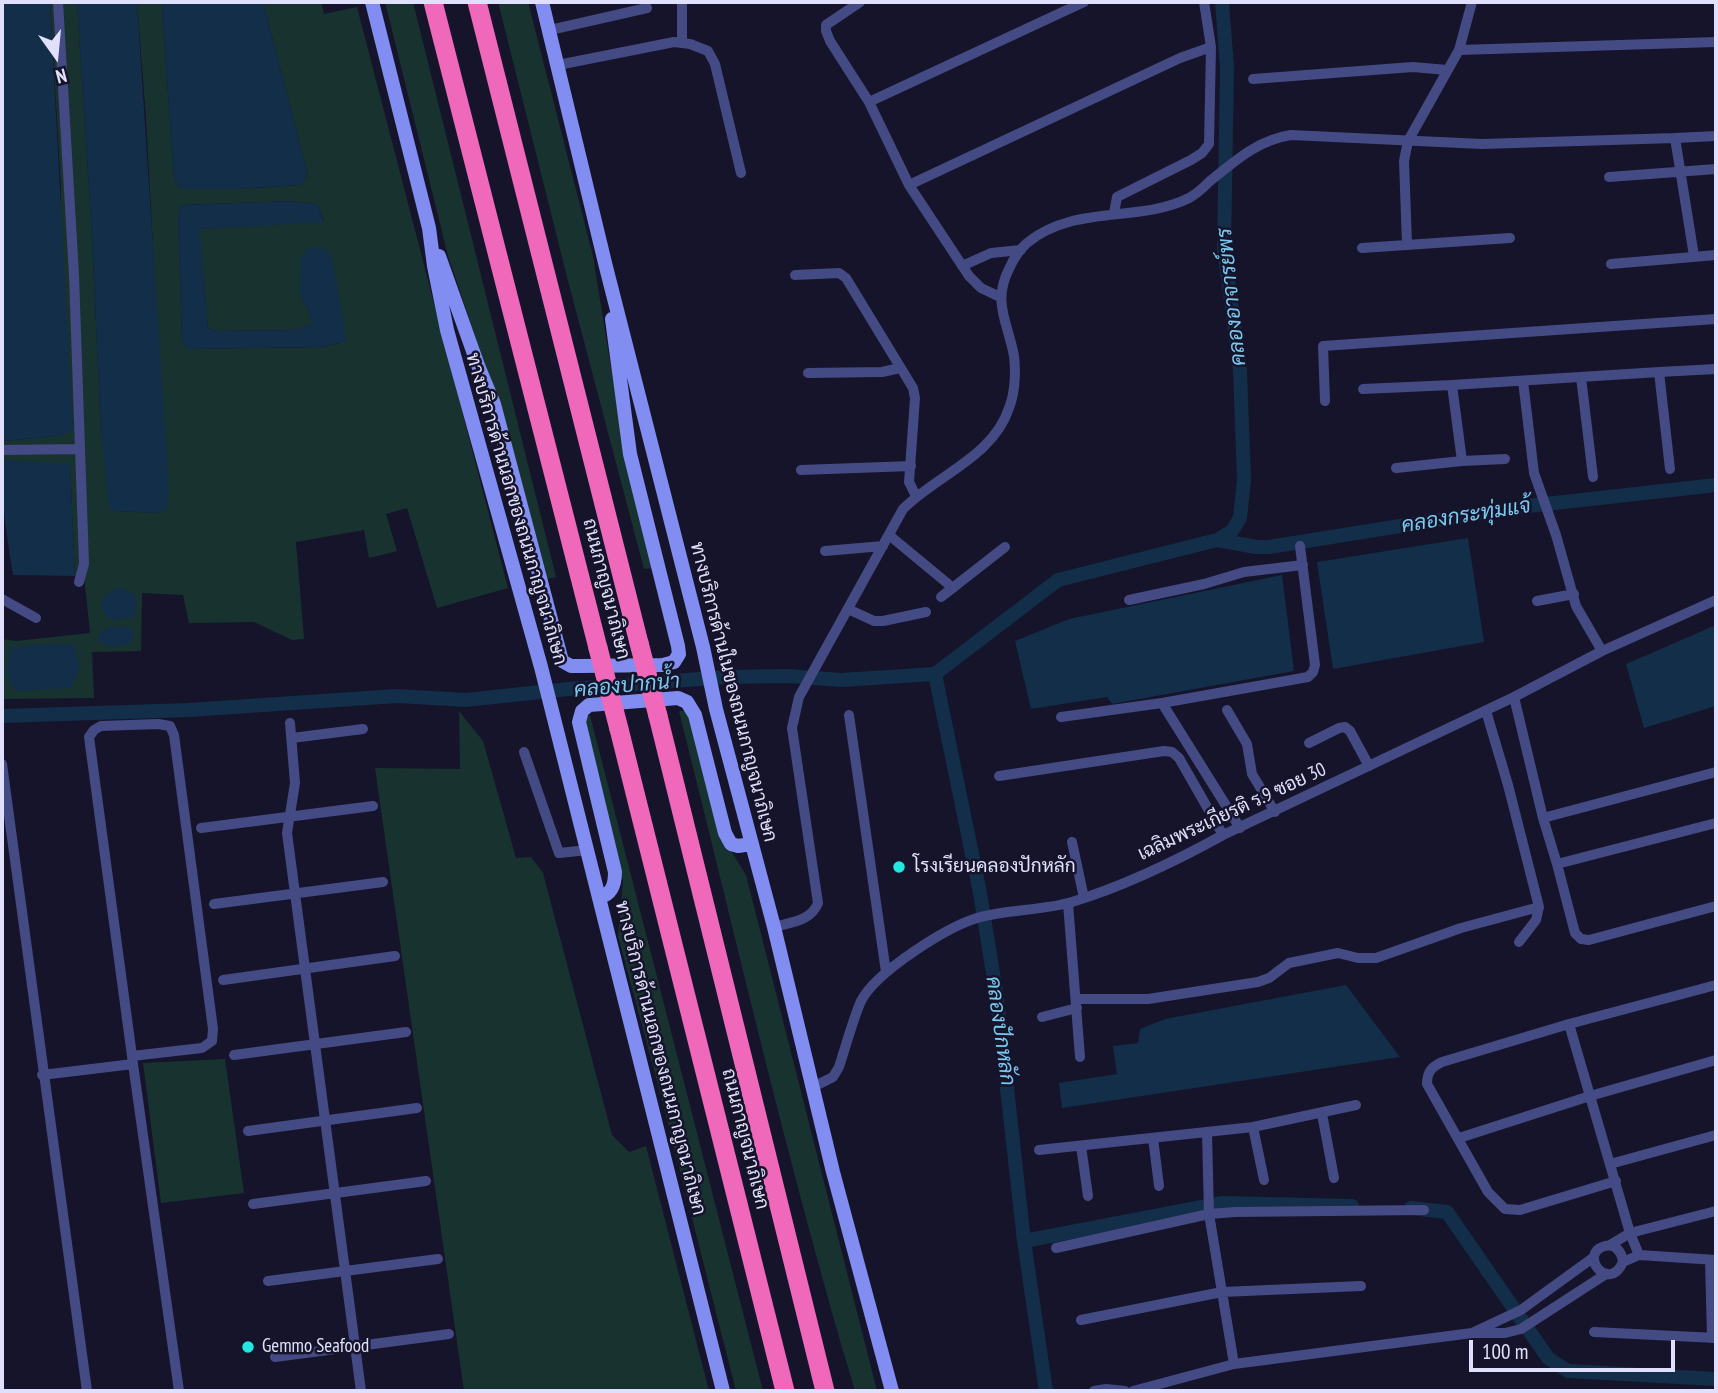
<!DOCTYPE html>
<html>
<head>
<meta charset="utf-8">
<style>
  body { margin:0 }
  #map { position:relative; width:1718px; height:1393px; overflow:hidden; background:#15142a; font-family:"PT Sans Narrow",sans-serif }
  canvas { display:block }
  .frame { position:absolute; inset:0; border:4px solid #e0e0fc; pointer-events:none }
  .north { position:absolute; left:21px; top:21px; width:70px; height:70px; -webkit-text-stroke:5px #15142a; paint-order:stroke; rotate:165deg; font-size:19px; font-weight:700; line-height:28px; text-align:center; color:#e0e0fc }
  .north::after { content:''; display:block; margin:auto; width:24px; height:32px; background:#e0e0fc; clip-path:polygon(50% 0,100% 100%,50% 72%,0 100%) }
  .scale { position:absolute; left:1469px; top:1340px; width:206px; height:32px; box-sizing:border-box; border:4px solid #e0e0fc; border-top:0; padding-left:9px; font-size:21px; line-height:24px; white-space:nowrap; color:#e0e0fc; -webkit-text-stroke:5px #15142a; paint-order:stroke }
</style>
</head>
<body>
<div id="map">
<canvas width="1718" height="1393"></canvas>
<div class="frame"></div>
<div class="north">N</div>
<div class="scale">100 m</div>
</div>
<script>
const c = document.querySelector('canvas').getContext('2d');
c.lineJoin = 'round';
function fillPath(path, color) { c.fillStyle = color; c.fill(path, 'evenodd'); }
function stroke(path, color, width, dash) { c.strokeStyle = color; c.lineWidth = width; c.lineCap = dash ? 'butt' : 'round'; c.setLineDash(dash || []); c.stroke(path); }
function write(font, color, halo, rows, align = 'center') {
  c.font = font + ' "PT Sans Narrow",Sarabun,sans-serif'; c.lineWidth = 5; c.setLineDash([]); c.textBaseline = 'middle'; c.strokeStyle = halo; c.fillStyle = color; for (const [text, x, y, turn = 0] of rows) {
    c.save(); c.translate(x, y); c.rotate((+turn || 0) * Math.PI / 180); c.textAlign = isNaN(turn) ? turn : align; if (halo) c.strokeText(text, 0, 0); c.fillText(text, 0, 0); c.restore();
  }
}
fillPath(new Path2D(`
  M 50,2 L 77,2 L 92,236 L 101,434 L 114,511 L 158,513 L 167,507 L 146,118 L 137,2 L 164,2 L 162,10 L 174,178 L 181,189 L 240,189 L 301,185 L 308,176 L 263,2 L 321,2 L 324,14 L 357,7 L 508,588 L 437,608 L 407,508 L 386,514 L 397,551 L 369,558 L 364,530 L 296,542 L 304,639 L 292,640 L 254,622 L 189,623 L 183,595 L 142,593 L 141,651 L 92,652 L 94,698 L 2,699 L 2,639 L 16,641 L 90,633 L 84,576 L 75,576 L 70,464 L 2,474 L 2,441 L 59,436 L 61,188 ZM 289,201 L 317,204 L 324,221 L 199,229 L 208,328 L 217,331 L 293,330 L 312,325 L 310,314 L 300,295 L 340,343 L 322,347 L 189,349 L 182,343 L 178,214 L 183,205 Z
  M 385,2 L 413,2 L 556,577 L 546,579 L 486,368 L 448,256 Z
  M 498,2 L 528,2 L 593,256 L 619,418 L 655,568 L 644,569 L 567,277 Z
  M 459,711 L 483,741 L 516,858 L 531,857 L 543,873 L 612,1135 L 629,1152 L 646,1146 L 709,1391 L 464,1391 L 375,768 L 460,769 Z
  M 679,711 L 685,711 L 690,714 L 720,833 L 746,875 L 877,1391 L 855,1391 C 788,1167 736,938 679,711 Z
  M 590,715 L 763,1391 L 736,1391 L 662,1100 L 618,936 L 623,881 L 585,727 L 586,718 Z
  M 225,1059 L 244,1193 L 161,1203 L 143,1063 Z`), '#18332f');
fillPath(new Path2D(`
  M 2,2 L 50,2 L 73,431 L 59,436 L 2,441 Z
  M 77,2 L 137,2 L 169,490 L 167,507 L 159,513 L 113,511 L 109,507 L 101,434 L 92,236 Z
  M 164,2 L 263,2 L 308,176 L 301,185 L 240,189 L 181,189 L 174,178 L 162,10 Z
  M 289,201 L 317,204 L 324,222 L 200,229 L 208,328 L 217,331 L 293,330 L 311,325 L 310,314 L 300,295 L 301,257 L 309,248 C 320,247 327,247 332,258 L 347,341 L 322,347 L 189,349 L 182,343 L 178,214 L 183,205 Z
  M 4,460 L 70,464 L 75,576 L 13,575 C 7,537 0,498 4,460 Z
  M 1468,538 L 1484,642 L 1333,669 L 1317,562 Z
  M 1282,575 L 1294,671 L 1112,704 L 1107,697 L 1031,709 L 1015,641 L 1069,619 Z
  M 116,588 L 131,592 L 137,601 L 134,617 L 116,620 L 106,617 L 102,609 L 102,598 Z
  M 1716,625 L 1716,706 L 1644,728 L 1626,664 Z
  M 120,626 L 133,629 L 133,637 L 129,644 L 110,647 L 98,641 C 99,628 108,627 120,626 Z
  M 74,644 L 80,668 L 71,688 L 16,691 C 4,679 8,664 9,649 L 32,645 Z
  M 1346,985 L 1400,1057 L 1062,1108 L 1059,1083 L 1117,1074 L 1113,1046 L 1138,1043 L 1140,1029 L 1165,1019 Z`), '#132e48');
stroke(new Path2D(`
  M 1217,540 L 1256,547 L 1269,547 L 1519,507 L 1716,485
  M 935,674 L 980,893 L 997,998 L 1024,1241 L 1046,1391
  M 2,716 L 189,710 L 397,696 L 466,700 L 568,689 L 726,677 L 788,676 L 841,680 L 935,674 L 1058,580 L 1217,540 L 1232,531 L 1240,518 L 1244,480 L 1240,370 L 1224,249 L 1227,68 L 1222,2
  M 1411,1208 L 1447,1212 L 1548,1358 L 1568,1371 L 1716,1379
  M 1024,1241 L 1223,1203 L 1352,1206`), '#132e48', 14);
stroke(new Path2D(`
  M 58,2 L 74,275 L 84,564 L 79,582
  M 682,2 L 682,42
  M 860,2 L 826,25 L 826,31 L 830,41 L 869,102 L 909,185 L 969,276 L 981,288 L 1000,297
  M 550,30 L 647,8
  M 1459,50 L 1716,42
  M 558,65 L 674,42 L 690,44 L 708,51 L 715,64 L 741,173
  M 1253,79 L 1413,67 L 1447,70
  M 869,102 L 1084,2
  M 1609,177 L 1716,169
  M 909,185 L 1180,58 L 1211,47
  M 1114,213 L 1117,197 L 1191,160 L 1202,153 L 1209,144 L 1211,47 L 1204,2
  M 1407,244 L 1404,161 L 1408,141 L 1459,50 L 1472,2
  M 1362,248 L 1510,238
  M 1694,256 L 1675,138 L 1716,136
  M 1611,264 L 1716,255
  M 962,266 L 991,253 L 1021,250
  M 795,275 L 839,273 L 846,278 L 913,388 L 915,398 L 909,482 L 916,496
  M 808,373 L 882,372 L 900,368
  M 1581,377 L 1593,477
  M 1523,381 L 1534,473 L 1556,535 L 1576,606 L 1602,651
  M 1363,389 L 1452,385
  M 1325,401 L 1323,346 L 1716,319
  M 2,450 L 80,449
  M 1505,459 L 1462,461 L 1452,385 L 1659,372
  M 1396,468 L 1462,461
  M 1670,469 L 1659,372 L 1716,369
  M 801,470 L 911,466
  M 889,535 L 953,588
  M 825,551 L 883,546
  M 941,597 L 1005,547
  M 2,599 L 36,618
  M 1129,600 L 1204,584 L 1244,572 L 1303,565
  M 1537,601 L 1574,594
  M 848,609 L 874,621 L 883,621 L 926,612
  M 1514,697 L 1543,818 L 1557,864
  M 1162,703 L 1240,828
  M 1227,710 L 1247,744 L 1252,774 L 1275,812
  M 1486,711 L 1508,785 L 1539,907 L 1536,920 L 1519,942
  M 849,715 L 886,972
  M 1061,717 L 1162,703 L 1308,677 L 1313,672 L 1315,665 L 1300,546
  M 290,723 L 295,783 L 287,833 L 361,1391
  M 292,738 L 363,729
  M 1309,743 L 1339,728 L 1345,727 L 1350,731 L 1369,766
  M 524,752 L 559,853 L 588,850
  M 2,764 L 87,1391
  M 999,776 L 1164,751 L 1172,752 L 1179,758 L 1223,835
  M 1543,818 L 1716,772
  M 1716,823 L 1557,864 L 1575,933 L 1581,939 L 1589,940 L 1716,906
  M 201,828 L 373,806
  M 1072,842 L 1084,898
  M 1068,903 L 1080,1057
  M 214,904 L 383,882
  M 774,927 C 792,922 811,921 818,903 L 792,728 L 799,697 L 903,509 C 937,475 993,457 1009,408 C 1015,393 1016,372 1014,356 C 1008,323 992,302 1009,269 C 1013,260 1019,250 1027,243 C 1074,204 1139,223 1189,198 C 1197,194 1204,187 1210,181 C 1236,160 1258,140 1291,135 L 1482,144 L 1675,138
  M 223,980 L 395,956
  M 1076,999 L 1148,999 L 1258,982 L 1269,978 L 1289,963 L 1338,953 L 1358,958 L 1376,958 L 1461,928 L 1539,907
  M 1042,1017 L 1077,1008
  M 1569,1024 L 1630,1233 L 1639,1255 L 1716,1260
  M 234,1055 L 406,1032
  M 132,1056 L 202,1048 L 212,1041 L 213,1029 L 174,735 L 170,726 L 158,724 L 101,726 L 94,730 L 89,737 L 132,1056 L 133,1064 L 179,1391
  M 42,1075 L 133,1064
  M 813,1087 L 833,1077 L 839,1067 C 846,1046 852,1022 861,1001 C 876,972 945,928 977,918 C 1007,909 1041,911 1072,902 C 1124,886 1176,861 1223,835 L 1514,697 L 1602,651 L 1716,600
  M 1322,1114 L 1334,1178
  M 1253,1127 L 1264,1180
  M 248,1131 L 417,1108
  M 1207,1133 L 1209,1214 L 1234,1364
  M 1153,1138 L 1159,1186
  M 1459,1138 L 1590,1096 L 1716,1060
  M 1081,1146 L 1088,1196
  M 1039,1150 L 1253,1127 L 1356,1105
  M 1610,1164 L 1716,1135
  M 1616,1181 L 1520,1210 L 1505,1209 L 1488,1192 L 1427,1084 C 1427,1071 1432,1067 1442,1062 L 1569,1024 L 1716,985
  M 253,1204 L 426,1181
  M 1610,1245 L 1630,1233 L 1716,1211
  M 1056,1248 L 1209,1214 L 1235,1212 L 1424,1210
  M 1594,1257 L 1521,1310 L 1472,1333 L 1505,1333 L 1521,1329 L 1606,1274
  M 1710,1260 L 1712,1338
  M 1623,1262 C 1622,1253 1616,1243 1605,1246 C 1577,1254 1609,1294 1623,1262 L 1639,1255
  M 268,1281 L 438,1259
  M 1081,1320 L 1222,1292 L 1361,1286
  M 1594,1332 L 1716,1338
  M 275,1357 L 449,1334
  M 1094,1391 L 1106,1389 L 1125,1391
  M 1133,1391 L 1234,1364 L 1472,1333`), '#444a83', 10);
stroke(new Path2D(`
  M 372,2 L 429,228 L 434,266 L 447,330 L 541,667 L 723,1391
  M 542,2 L 606,267 L 703,647 L 716,709 L 774,927 L 833,1172 L 892,1391
  M 439,256 L 479,368 L 494,404 L 562,661 L 571,666 L 581,666 L 663,665 L 674,662 L 679,654 L 678,646 L 630,454 L 612,319
  M 600,897 C 612,894 615,885 615,872 L 579,722 L 582,711 L 589,705 L 678,698 L 687,702 L 695,715 L 725,833 L 731,844 L 738,846 L 752,844`), '#818df1', 14);
stroke(new Path2D(`
  M 433,2 L 598,648
  M 477,2 L 639,643
  M 658,716 L 825,1391
  M 619,729 L 785,1391`), '#ef68ba', 19);
stroke(new Path2D(`
  M 639,643 L 658,716
  M 598,648 L 619,729`), '#ef68ba', 19);
for (const [x, y, r, color] of [
  [899,867,7,"#21e7e1"],
  [248,1347,7,"#21e7e1"]
]) { const dot = new Path2D(); dot.arc(x, y, r, 0, 2 * Math.PI); c.fillStyle = color; c.fill(dot); stroke(dot, '#15142a', 2.5); }
write('19px', '#e0e0fc', '#15142a', [
  ["ทางบริการด้านนอกของถนนกาญจนาภิเษก",516,509,74],
  ["ถนนกาญจนาภิเษก",606,589,76],
  ["ทางบริการด้านในของถนนกาญจนาภิเษก",733,692,76],
  ["เฉลิมพระเกียรติ ร.9 ซอย 30",1232,812,-25],
  ["ทางบริการด้านนอกของถนนกาญจนาภิเษก",660,1058,76],
  ["ถนนกาญจนาภิเษก",745,1139,76]
]);
write('19px', '#e0e0fc', '#15142a', [
  ["โรงเรียนคลองปักหลัก",913,867],
  ["Gemmo Seafood",262,1347]
], 'left');
write('italic 21px', '#79c9f0', '#15142a', [
  ["คลองอาจารย์พร",1232,297,-96],
  ["คลองกระทุ่มแจ้",1466,516,-9],
  ["คลองปากน้ำ",627,686,-5],
  ["คลองปักหลัก",1000,1031,82]
]);
</script>
</body>
</html>
